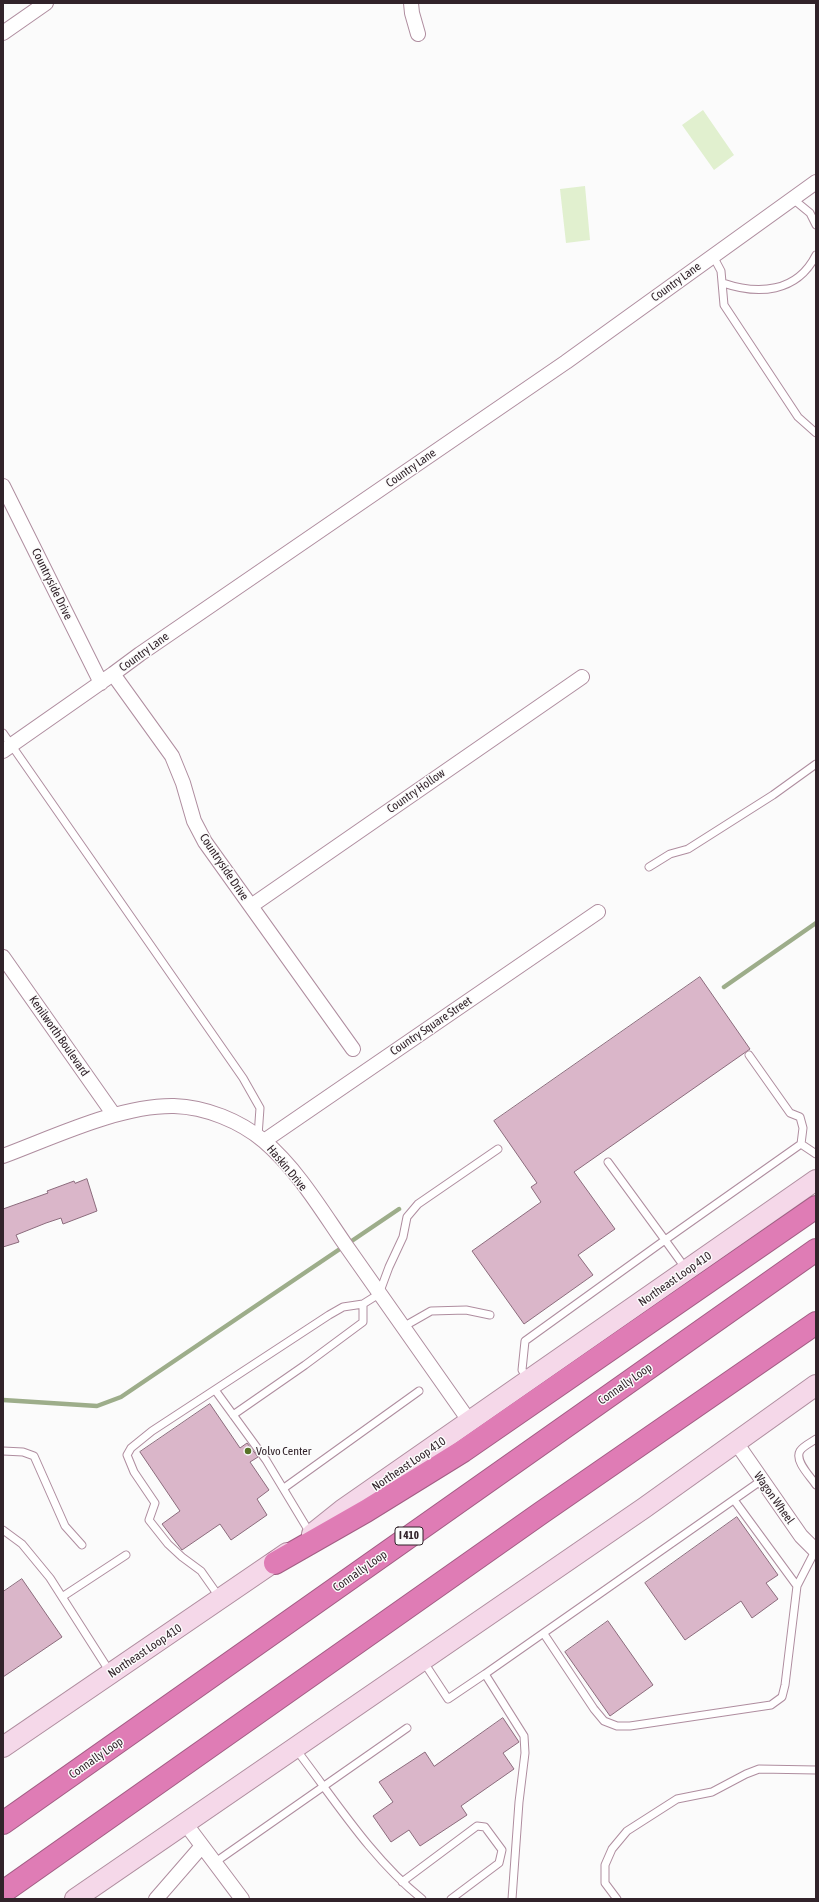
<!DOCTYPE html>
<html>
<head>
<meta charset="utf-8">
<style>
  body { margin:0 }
  #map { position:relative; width:819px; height:1902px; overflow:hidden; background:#fbfbfb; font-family:"Asap Condensed",sans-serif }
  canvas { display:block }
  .frame { position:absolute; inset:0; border:4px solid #31232a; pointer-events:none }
</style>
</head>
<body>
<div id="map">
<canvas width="819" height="1902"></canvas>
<div class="frame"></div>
</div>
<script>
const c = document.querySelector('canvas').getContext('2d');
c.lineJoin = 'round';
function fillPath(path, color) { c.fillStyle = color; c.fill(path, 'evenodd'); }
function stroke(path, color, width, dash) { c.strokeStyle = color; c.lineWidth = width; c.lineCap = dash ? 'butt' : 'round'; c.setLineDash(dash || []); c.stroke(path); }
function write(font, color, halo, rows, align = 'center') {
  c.font = font + ' "Asap Condensed",sans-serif'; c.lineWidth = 3; c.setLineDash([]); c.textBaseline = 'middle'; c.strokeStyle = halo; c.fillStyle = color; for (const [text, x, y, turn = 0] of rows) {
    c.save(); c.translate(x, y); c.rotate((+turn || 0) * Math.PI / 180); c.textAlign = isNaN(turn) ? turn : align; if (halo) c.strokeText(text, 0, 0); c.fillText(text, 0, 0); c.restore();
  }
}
fillPath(new Path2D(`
  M 703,110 L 734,155 L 714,170 L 682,125 Z
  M 585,186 L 590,240 L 566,243 L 560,189 Z`), '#e1f0cf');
stroke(new Path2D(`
  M 724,987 L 816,923
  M 3,1400 L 97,1406 L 121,1397 L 399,1209`), '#9dad8a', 4.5);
const building = new Path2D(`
  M 700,977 L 750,1049 L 574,1172 L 615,1229 L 578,1255 L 593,1275 L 524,1324 L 472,1251 L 541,1202 L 531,1187 L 537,1183 L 494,1121 Z
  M 87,1179 L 97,1211 L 63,1224 L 61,1218 L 46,1223 L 16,1235 L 19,1242 L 3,1247 L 3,1209 L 48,1193 L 47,1191 L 74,1181 L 75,1183 Z
  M 210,1404 L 240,1448 L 247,1443 L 258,1457 L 250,1462 L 269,1490 L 257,1499 L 267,1515 L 231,1540 L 220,1524 L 182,1550 L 162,1524 L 180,1511 L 140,1452 Z
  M 737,1517 L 778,1575 L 766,1583 L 778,1599 L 752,1618 L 741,1601 L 685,1640 L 645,1583 Z
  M 22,1579 L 62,1637 L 3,1677 L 3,1592 Z
  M 608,1621 L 653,1685 L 610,1716 L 565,1652 Z
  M 503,1718 L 519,1742 L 503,1753 L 514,1769 L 461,1806 L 467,1815 L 420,1846 L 409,1830 L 391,1842 L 373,1816 L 393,1802 L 379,1782 L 425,1752 L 434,1766 Z`);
fillPath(building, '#dab6c9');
stroke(building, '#8b6b7c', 1);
const service = new Path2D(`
  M 793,199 L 810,213 L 816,225
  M 713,256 L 721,271 L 724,305 L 798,417 L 816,433
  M 723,283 C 758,295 797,293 816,255
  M 3,733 L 243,1078 L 260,1108 L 258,1136
  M 649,867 L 670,854 L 688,849 L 773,795 L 816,764
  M 801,1144 L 816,1154
  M 608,1162 L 665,1240 L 801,1144 L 803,1128 L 800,1117 L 790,1113 L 749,1055
  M 403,1327 L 431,1311 L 466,1310 L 490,1315
  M 528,1379 L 522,1370 L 525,1341 L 665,1240 L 686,1269
  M 215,1390 L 266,1460 L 310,1533
  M 233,1415 L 305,1365 L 363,1322 L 363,1304
  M 816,1439 C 812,1442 803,1446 800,1451 C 794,1461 811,1477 816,1485
  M 3,1451 L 23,1452 L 34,1456 L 65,1526 L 82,1545
  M 284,1488 L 419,1391
  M 734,1500 L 797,1586
  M 3,1530 L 22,1544 L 50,1578 L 110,1672
  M 62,1597 L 126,1555
  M 220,1598 L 201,1571 L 182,1557 L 168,1544 L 149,1520 L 155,1503 L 134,1472 L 127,1455 L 131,1448 L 152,1431 L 329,1315 L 343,1307 L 363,1304 L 379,1294 L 389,1267 L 403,1237 L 407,1217 L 418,1204 L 498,1149
  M 544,1634 L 594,1709 L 604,1721 L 617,1726 L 630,1726 L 771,1705 L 782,1697 L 785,1685 L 797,1586 L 816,1549
  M 423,1661 L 448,1699 L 485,1674
  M 295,1748 C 335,1800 371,1858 422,1899
  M 214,1863 L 407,1728
  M 402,1882 L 477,1826 L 485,1827 L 502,1850 L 499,1863 L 451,1899
  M 512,1899 L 519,1802 L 525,1753 L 524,1736 L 485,1674 L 762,1480
  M 617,1899 L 605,1883 L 605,1865 L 612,1849 L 627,1831 L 677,1799 L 712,1792 L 746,1774 L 759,1769 L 816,1770`);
const minor = new Path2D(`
  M 411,3 L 412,13 L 418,34
  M 3,33 L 46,3
  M 3,486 L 101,683
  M 113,674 L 172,756 L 183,783 L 194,821 L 205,842 L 353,1049
  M 3,751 L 113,674 L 140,654 L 566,362 L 816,182
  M 251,906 L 582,677
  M 3,957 L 114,1115
  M 264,1141 L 598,912
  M 3,1156 C 54,1137 120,1105 174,1106 C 206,1107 240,1121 264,1141 C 298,1170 322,1211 347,1247 C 388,1306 429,1364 470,1422
  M 735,1441 L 801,1536 L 816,1551
  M 185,1823 L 242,1899
  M 156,1899 L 202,1846`);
const secondary = new Path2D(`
  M 312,1534 L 342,1510 L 816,1180
  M 3,1747 L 287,1553
  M 75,1899 L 644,1508 L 816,1385`);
const motorway = new Path2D(`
  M 275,1563 L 366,1511 L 463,1451 L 816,1207
  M 3,1823 L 816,1250
  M 3,1892 L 541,1513 L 816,1323`);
stroke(service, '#af8d9f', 9);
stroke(minor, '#af8d9f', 16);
stroke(secondary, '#af8d9f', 22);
stroke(motorway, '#a25d84', 24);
stroke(service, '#fff', 7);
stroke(minor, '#fff', 14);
stroke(secondary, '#f5d8e9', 20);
stroke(motorway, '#df7cb5', 22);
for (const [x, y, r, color] of [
  [248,1451,4,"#577327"]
]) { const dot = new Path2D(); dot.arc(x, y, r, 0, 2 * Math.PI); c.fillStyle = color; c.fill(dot); stroke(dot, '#fbfbfb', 1.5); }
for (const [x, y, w] of [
  [409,1536,28]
]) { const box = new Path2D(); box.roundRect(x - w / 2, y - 9, w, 18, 3); c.fillStyle = '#fbfbfb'; c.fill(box); stroke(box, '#31232a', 1); }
write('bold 11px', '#31232a', null, [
  ["I 410",409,1536]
]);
write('12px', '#31232a', '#fbfbfb', [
  ["Country Lane",676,282,-36],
  ["Country Lane",411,468,-35],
  ["Countryside Drive",52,584,64],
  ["Country Lane",144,652,-36],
  ["Country Hollow",416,791,-35],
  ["Countryside Drive",224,867,56],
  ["Country Square Street",431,1026,-34],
  ["Kenilworth Boulevard",59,1036,55],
  ["Haskin Drive",287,1168,50],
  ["Northeast Loop 410",675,1279,-35],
  ["Connally Loop",625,1384,-35],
  ["Northeast Loop 410",409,1464,-34],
  ["Wagon Wheel",774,1498,55],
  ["Connally Loop",360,1571,-35],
  ["Northeast Loop 410",145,1651,-34],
  ["Connally Loop",96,1758,-35]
]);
write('12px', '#31232a', '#fbfbfb', [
  ["Volvo Center",256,1451]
], 'left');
</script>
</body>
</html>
